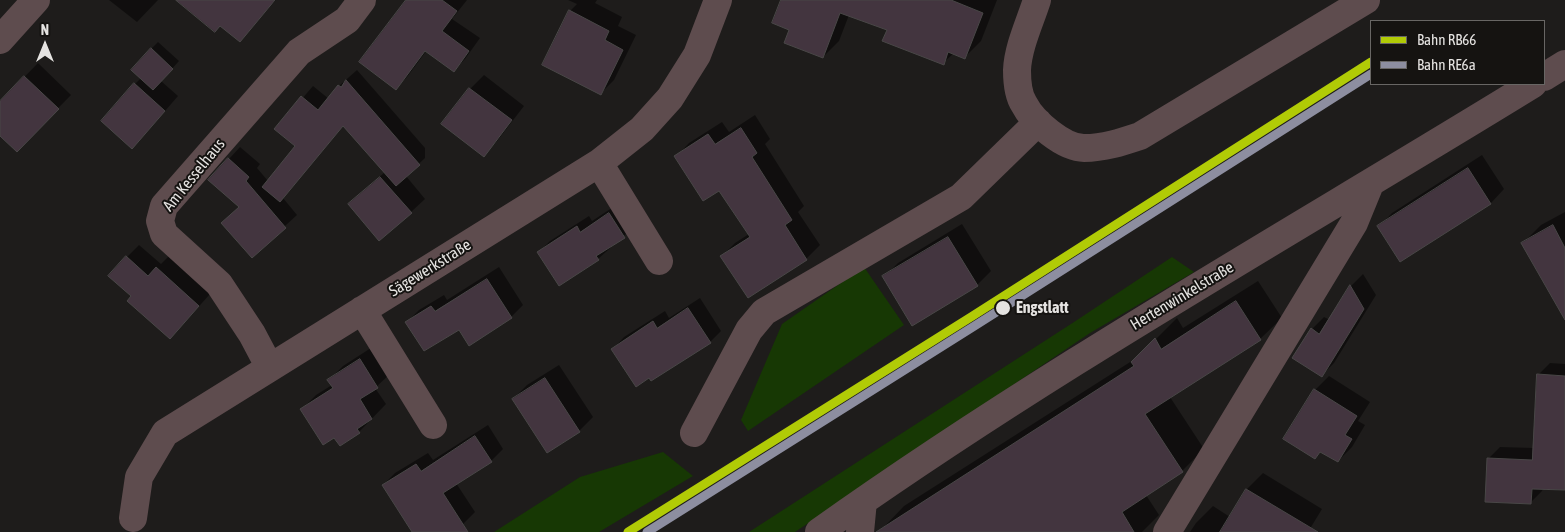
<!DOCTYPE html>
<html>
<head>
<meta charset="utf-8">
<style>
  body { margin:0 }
  #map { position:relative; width:1565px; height:532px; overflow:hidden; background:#1e1c1b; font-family:"Asap Condensed",sans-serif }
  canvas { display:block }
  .legend { position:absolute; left:1370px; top:20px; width:175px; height:65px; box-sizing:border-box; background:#151311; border:1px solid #686664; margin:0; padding:6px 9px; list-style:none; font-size:15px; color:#e5e3e1 }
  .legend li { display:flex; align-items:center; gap:10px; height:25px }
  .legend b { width:25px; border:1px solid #686664 }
  .north { position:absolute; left:20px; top:20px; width:50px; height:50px; -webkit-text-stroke:4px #151311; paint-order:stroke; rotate:0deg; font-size:14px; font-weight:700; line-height:20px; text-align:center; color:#e5e3e1 }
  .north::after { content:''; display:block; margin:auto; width:18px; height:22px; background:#e5e3e1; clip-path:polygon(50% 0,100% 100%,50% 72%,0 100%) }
</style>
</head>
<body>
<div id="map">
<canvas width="1565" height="532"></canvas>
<ul class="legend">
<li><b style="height:6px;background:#b1cb06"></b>Bahn RB66</li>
<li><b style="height:6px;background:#8d8ea0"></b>Bahn RE6a</li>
</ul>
<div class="north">N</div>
</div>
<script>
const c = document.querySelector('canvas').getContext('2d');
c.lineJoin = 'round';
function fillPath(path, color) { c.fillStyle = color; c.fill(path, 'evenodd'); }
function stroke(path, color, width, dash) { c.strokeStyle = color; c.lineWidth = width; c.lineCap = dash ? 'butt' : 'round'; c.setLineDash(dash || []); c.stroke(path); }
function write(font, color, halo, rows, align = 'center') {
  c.font = font + ' "Asap Condensed",sans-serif'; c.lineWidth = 4; c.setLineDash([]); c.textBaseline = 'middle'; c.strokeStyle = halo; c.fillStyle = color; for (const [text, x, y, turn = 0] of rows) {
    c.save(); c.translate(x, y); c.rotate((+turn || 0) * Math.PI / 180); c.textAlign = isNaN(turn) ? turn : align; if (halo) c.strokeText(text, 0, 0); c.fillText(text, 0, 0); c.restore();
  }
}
fillPath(new Path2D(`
  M 1172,257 L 1194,272 L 1090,333 L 795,532 L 749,532 L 1074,322 Z
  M 864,267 L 904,325 L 748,431 L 741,420 L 782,324 Z
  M 663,452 L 693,476 L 599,532 L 494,532 L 580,477 Z`), '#173804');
fillPath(new Path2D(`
  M 109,0 L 158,0 L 137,22 Z
  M 178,0 L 276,0 L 240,40 L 221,24 Z
  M 413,0 L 467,0 L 452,19 L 480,38 L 465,59 L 454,70 L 427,50 L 407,77 L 396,88 Z
  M 568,0 L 597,0 L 595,3 L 622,17 L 618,26 L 636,35 L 614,80 L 600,94 L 570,11 L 577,4 Z
  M 782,0 L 997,0 L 981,41 L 965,57 L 954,53 L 943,63 L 888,29 L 849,15 L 839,41 L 823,57 L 791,29 Z
  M 158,42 L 179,61 L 161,81 L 178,96 L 146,133 L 135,84 L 141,78 L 151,49 Z
  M 38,63 L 71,95 L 17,150 L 0,134 L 0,102 Z
  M 357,70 L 425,148 L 425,158 L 406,176 L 425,199 L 411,212 L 349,204 L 385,172 L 344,125 L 283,198 L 297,215 L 252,256 L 229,159 L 240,147 L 260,164 L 257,168 L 268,181 L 297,146 L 276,129 L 313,86 L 329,99 L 339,86 Z
  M 484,75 L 524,106 L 497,141 L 484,155 L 470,89 Z
  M 755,115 L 770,139 L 765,144 L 804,206 L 798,212 L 820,245 L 806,259 L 748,296 L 722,256 L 735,243 L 749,234 L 720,189 L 676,157 L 689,143 L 722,122 L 729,132 Z
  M 1482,155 L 1504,189 L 1491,203 L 1400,261 L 1379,227 L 1392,213 Z
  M 621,202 L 636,225 L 598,259 L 538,253 L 550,241 L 589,216 L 592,221 Z
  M 1565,212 L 1565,318 L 1523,243 L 1541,225 Z
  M 962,224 L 991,271 L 977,285 L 912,325 L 884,277 L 898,263 Z
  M 139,245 L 161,264 L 169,256 L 211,293 L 182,325 L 132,296 L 127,257 Z
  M 499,267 L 523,305 L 511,317 L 459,329 L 407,322 L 419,310 L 444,295 L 447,300 Z
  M 1363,274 L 1376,295 L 1334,363 L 1322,375 L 1312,329 L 1324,317 L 1330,320 L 1351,286 Z
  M 1258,281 L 1282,318 L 1260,339 L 1170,397 L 1204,449 L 1182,471 L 1146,495 L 1159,515 L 1142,532 L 886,532 L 883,528 L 904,506 L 1138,357 L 1177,318 L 1183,328 Z
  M 700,298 L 721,331 L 710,342 L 650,377 L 613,349 L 624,337 L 665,311 L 669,318 Z
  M 374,346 L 391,373 L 375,388 L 386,404 L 359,432 L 334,436 L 302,409 L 316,395 L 332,385 L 329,380 L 343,366 Z
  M 1550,363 L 1565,364 L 1565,489 L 1543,488 L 1542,491 L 1531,502 L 1488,459 L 1500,447 L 1534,448 L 1538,375 Z
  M 559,365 L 593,417 L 579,431 L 513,399 L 527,385 Z
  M 1329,376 L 1370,402 L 1358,421 L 1365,425 L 1352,447 L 1338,461 L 1321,451 L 1315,457 L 1315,390 Z
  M 488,425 L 503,449 L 491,461 L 456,483 L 475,512 L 463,524 L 450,532 L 413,532 L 383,485 L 395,473 L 428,453 L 433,460 Z
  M 1263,473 L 1322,509 L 1308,532 L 1190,532 L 1196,523 L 1213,506 L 1230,517 L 1247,489 Z`), '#0007');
const building = new Path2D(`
  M 176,0 L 275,0 L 240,42 L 220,26 L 215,32 Z
  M 406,0 L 442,0 L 457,11 L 442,31 L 469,51 L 454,72 L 425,51 L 396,90 L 359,62 Z
  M 781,0 L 951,0 L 983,13 L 965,59 L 948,52 L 944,65 L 882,41 L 887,30 L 840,13 L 823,58 L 784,43 L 789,30 L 772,23 Z
  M 569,10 L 609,31 L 605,40 L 623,50 L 601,95 L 542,65 Z
  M 151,48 L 173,69 L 153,90 L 131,70 Z
  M 24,76 L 59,109 L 17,152 L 0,136 L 0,101 Z
  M 346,80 L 420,165 L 396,186 L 343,126 L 280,202 L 262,187 L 295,146 L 274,129 L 301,96 L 318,110 L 338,85 L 341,87 Z
  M 134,83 L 165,111 L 132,149 L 101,121 Z
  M 469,88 L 512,120 L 484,157 L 441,124 Z
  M 741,128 L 757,153 L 752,157 L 792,220 L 785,225 L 807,260 L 748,298 L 720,256 L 750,237 L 719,191 L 703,201 L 674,156 L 708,134 L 715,144 Z
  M 228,158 L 249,177 L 246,181 L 286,228 L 252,258 L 221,223 L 239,207 L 208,180 Z
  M 1468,168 L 1491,204 L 1400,262 L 1377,226 Z
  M 380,177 L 412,213 L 379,241 L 348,204 Z
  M 609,213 L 625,238 L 596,256 L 599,260 L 559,286 L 537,252 L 577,226 L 580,232 Z
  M 1553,225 L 1565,248 L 1565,320 L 1521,243 Z
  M 948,237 L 978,286 L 912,326 L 882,276 Z
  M 126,256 L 148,276 L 156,267 L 199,306 L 170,339 L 127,301 L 131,296 L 108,276 Z
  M 487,279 L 512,318 L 469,346 L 459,330 L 424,351 L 405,322 L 431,306 L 435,311 Z
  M 1350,285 L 1364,309 L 1322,377 L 1292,358 L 1311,328 L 1319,334 Z
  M 1236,301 L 1261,340 L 1145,414 L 1183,472 L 1122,512 L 1134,532 L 876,532 L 1134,366 L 1131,362 L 1155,338 L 1161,349 Z
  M 688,308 L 711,343 L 651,381 L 649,378 L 636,387 L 611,349 L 653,321 L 657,328 Z
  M 360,359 L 378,388 L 360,399 L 372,419 L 357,429 L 360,433 L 340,446 L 334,438 L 323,445 L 300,409 L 333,388 L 327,380 Z
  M 1537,374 L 1565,376 L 1565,490 L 1532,489 L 1531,504 L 1485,502 L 1487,458 L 1532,460 Z
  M 545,378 L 580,432 L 547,453 L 512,399 Z
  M 1314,389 L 1357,416 L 1345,435 L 1352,439 L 1338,462 L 1320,452 L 1315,459 L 1283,439 Z
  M 475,436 L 492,462 L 443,493 L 468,532 L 412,532 L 382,485 L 416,464 L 421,471 Z
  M 1246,489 L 1318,532 L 1220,532 Z`);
fillPath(building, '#43353f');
stroke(building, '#494747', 1);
stroke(new Path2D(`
  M 1037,0 C 1030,22 1018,47 1017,70 C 1017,81 1018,95 1024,104 C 1033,122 1064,148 1084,148 C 1104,148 1122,142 1140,136 L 1366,0
  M 0,40 L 36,0
  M 1544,77 L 1565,64
  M 599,163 L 659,261
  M 362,310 L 433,425
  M 270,368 L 252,334 L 219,284 L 164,234 L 160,221 L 164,206 L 299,52 L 347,20 L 362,0
  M 694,433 L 749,330 L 764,312 L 961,197 L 1038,122
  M 133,518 L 139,477 L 165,433 L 599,163 L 642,129 L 670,98 L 697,55 L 718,0
  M 819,532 C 1048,369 1294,231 1533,84
  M 860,532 L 863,501
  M 1167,532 L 1354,223 L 1370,184`), '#5e4c4e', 28);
stroke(new Path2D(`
  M 628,532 L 971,317 L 1371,62`), '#b1cb06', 9);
stroke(new Path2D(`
  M 647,532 L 976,325 L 1371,74`), '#8d8ea0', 9);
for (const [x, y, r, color] of [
  [1003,308,8,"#e5e3e1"]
]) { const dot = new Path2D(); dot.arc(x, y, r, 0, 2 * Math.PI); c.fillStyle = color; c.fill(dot); stroke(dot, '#151311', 2); }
write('16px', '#e5e3e1', '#151311', [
  ["Am Kesselhaus",194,175,-51],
  ["Sägewerkstraße",430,268,-32],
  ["Hertenwinkelstraße",1182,296,-31]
]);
write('bold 16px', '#e5e3e1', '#151311', [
  ["Engstlatt",1016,308]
], 'left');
</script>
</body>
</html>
